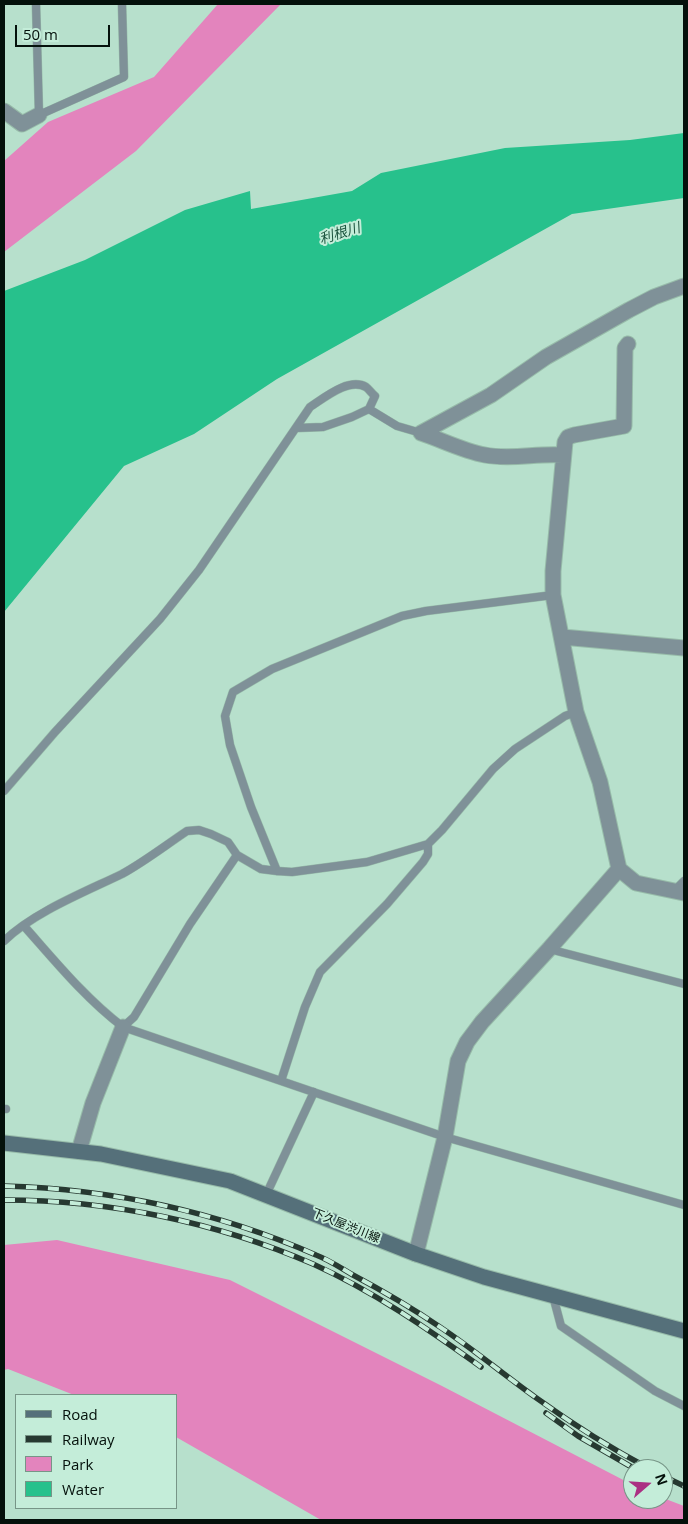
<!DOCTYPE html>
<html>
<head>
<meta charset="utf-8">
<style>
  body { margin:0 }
  #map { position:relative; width:688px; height:1524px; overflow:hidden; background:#b7e0cc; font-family:"Open Sans",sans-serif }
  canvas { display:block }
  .frame { position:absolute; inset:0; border:5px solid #04110b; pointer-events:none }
  .legend { position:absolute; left:15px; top:1394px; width:162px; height:115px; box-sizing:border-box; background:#c4edd9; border:1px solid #779587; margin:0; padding:6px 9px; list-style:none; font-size:15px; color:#04110b }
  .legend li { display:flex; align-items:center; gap:10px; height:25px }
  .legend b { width:25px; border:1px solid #779587 }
  .north { position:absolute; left:623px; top:1459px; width:50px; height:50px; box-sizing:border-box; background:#c4edd9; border:1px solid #779587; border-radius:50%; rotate:71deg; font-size:14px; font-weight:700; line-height:20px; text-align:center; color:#04110b }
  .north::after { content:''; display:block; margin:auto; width:18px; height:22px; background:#ab3083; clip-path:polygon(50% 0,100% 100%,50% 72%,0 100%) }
  .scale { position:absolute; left:15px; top:25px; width:95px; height:22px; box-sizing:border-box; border:2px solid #04110b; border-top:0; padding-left:6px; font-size:15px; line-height:18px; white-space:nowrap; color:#04110b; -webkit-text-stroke:4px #c4edd9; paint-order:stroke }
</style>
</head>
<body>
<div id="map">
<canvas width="688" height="1524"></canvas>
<div class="frame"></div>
<ul class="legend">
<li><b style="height:6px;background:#55707a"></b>Road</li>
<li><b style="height:6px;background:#273931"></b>Railway</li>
<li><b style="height:14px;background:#e384bd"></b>Park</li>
<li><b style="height:14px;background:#27c18c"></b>Water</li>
</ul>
<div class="north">N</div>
<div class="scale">50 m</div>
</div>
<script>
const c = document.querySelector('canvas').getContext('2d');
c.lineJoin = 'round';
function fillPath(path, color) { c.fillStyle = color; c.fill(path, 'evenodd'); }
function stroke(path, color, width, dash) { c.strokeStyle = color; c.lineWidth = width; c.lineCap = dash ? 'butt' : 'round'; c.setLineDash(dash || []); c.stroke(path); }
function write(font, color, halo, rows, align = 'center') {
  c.font = font + ' "Open Sans","Noto Sans JP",sans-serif'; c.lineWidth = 4; c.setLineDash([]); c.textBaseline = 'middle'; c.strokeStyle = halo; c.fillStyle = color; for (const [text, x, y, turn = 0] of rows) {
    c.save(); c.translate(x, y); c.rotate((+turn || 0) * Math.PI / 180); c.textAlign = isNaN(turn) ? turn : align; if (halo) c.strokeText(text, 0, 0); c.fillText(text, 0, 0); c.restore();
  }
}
fillPath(new Path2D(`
  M 218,4 L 281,4 L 136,151 L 4,252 L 4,161 L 48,122 L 154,77 Z
  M 57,1240 L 230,1280 L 442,1386 L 633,1485 L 633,1499 L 663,1499 L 663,1498 L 684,1506 L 684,1520 L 321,1520 L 176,1437 L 176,1395 L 74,1395 L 8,1369 L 4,1370 L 4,1245 Z`), '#e384bd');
fillPath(new Path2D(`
  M 684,133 L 684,198 L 572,214 L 277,379 L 194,434 L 124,466 L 4,612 L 4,291 L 85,260 L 185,210 L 250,191 L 251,209 L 352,191 L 381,173 L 505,148 L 630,140 Z`), '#27c18c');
const lane = new Path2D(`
  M 36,4 L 39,115 L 124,77 L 122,4
  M 296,428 L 323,427 L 352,417 L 369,409 L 397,426 L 421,433
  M 4,791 L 55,732 L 160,619 L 199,570 L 310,407 C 324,398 349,377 366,387 C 369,389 372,394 375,396 L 369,409
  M 277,871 L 251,807 L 230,745 L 225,716 L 233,692 L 272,669 L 402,616 L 426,611 L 553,595
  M 674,891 L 684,881
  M 24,926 C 55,961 85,998 123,1027 L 445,1137 L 684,1205
  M 4,941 C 34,912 85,892 122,874 C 144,862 166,845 187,831 L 199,830 L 211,834 L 228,842 L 237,855 L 261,869 L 277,871 L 292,872 L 367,862 L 401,852 L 428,844 L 442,830 L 493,769 L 515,749 L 565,716 L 576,712
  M 549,949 L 684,984
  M 123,1027 L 134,1017 L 190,924 L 237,855
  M 281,1081 L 305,1007 L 320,972 L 387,904 L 423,862 L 428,854 L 428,844
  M 4,1109 L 6,1109
  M 266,1195 L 314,1092
  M 553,1296 L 561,1326 L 655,1391 L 684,1406`);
const street = new Path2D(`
  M 4,111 L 22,124 L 39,115
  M 628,344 L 625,348 L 624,426 L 574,435 L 568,437 L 565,442 L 553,571 L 553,595 L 576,712 L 600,782 L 619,869 L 636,883 L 684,893
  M 421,433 L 491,395 L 546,357 L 629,310 L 654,297 L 684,286
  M 421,433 C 442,440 463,451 485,455 C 511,460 537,453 563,455
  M 562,637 L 684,648
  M 79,1151 L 93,1103 L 123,1027
  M 416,1254 L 445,1137 L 458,1061 L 467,1042 L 482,1022 L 549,949 L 619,869`);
const secondary = new Path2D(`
  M 4,1143 L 101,1154 L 230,1181 L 416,1254 L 484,1277 L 684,1331`);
stroke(lane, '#97bba9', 9);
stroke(street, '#97bba9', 17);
stroke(secondary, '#97bba9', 17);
stroke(lane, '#7f9198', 8);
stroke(street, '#7f9198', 15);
stroke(secondary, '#55707a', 15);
const rail = new Path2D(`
  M 4,1186 C 111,1189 218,1212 316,1255 C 329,1260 341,1268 353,1275 C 383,1291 412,1308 440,1327 C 473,1349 503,1374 535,1397 C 571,1423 610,1448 650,1469
  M 4,1200 C 109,1200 216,1222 313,1264 C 373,1291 428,1329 481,1367
  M 546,1413 L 578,1436 L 635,1469
  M 663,1476 L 684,1486`);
stroke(rail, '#273931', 5.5);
stroke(rail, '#c4edd9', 4, [11]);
write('12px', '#04110b', '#c4edd9', [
  ["下久屋渋川線",346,1226,22]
]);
write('italic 14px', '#19523c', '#c4edd9', [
  ["利根川",340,234,-17]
]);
</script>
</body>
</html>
